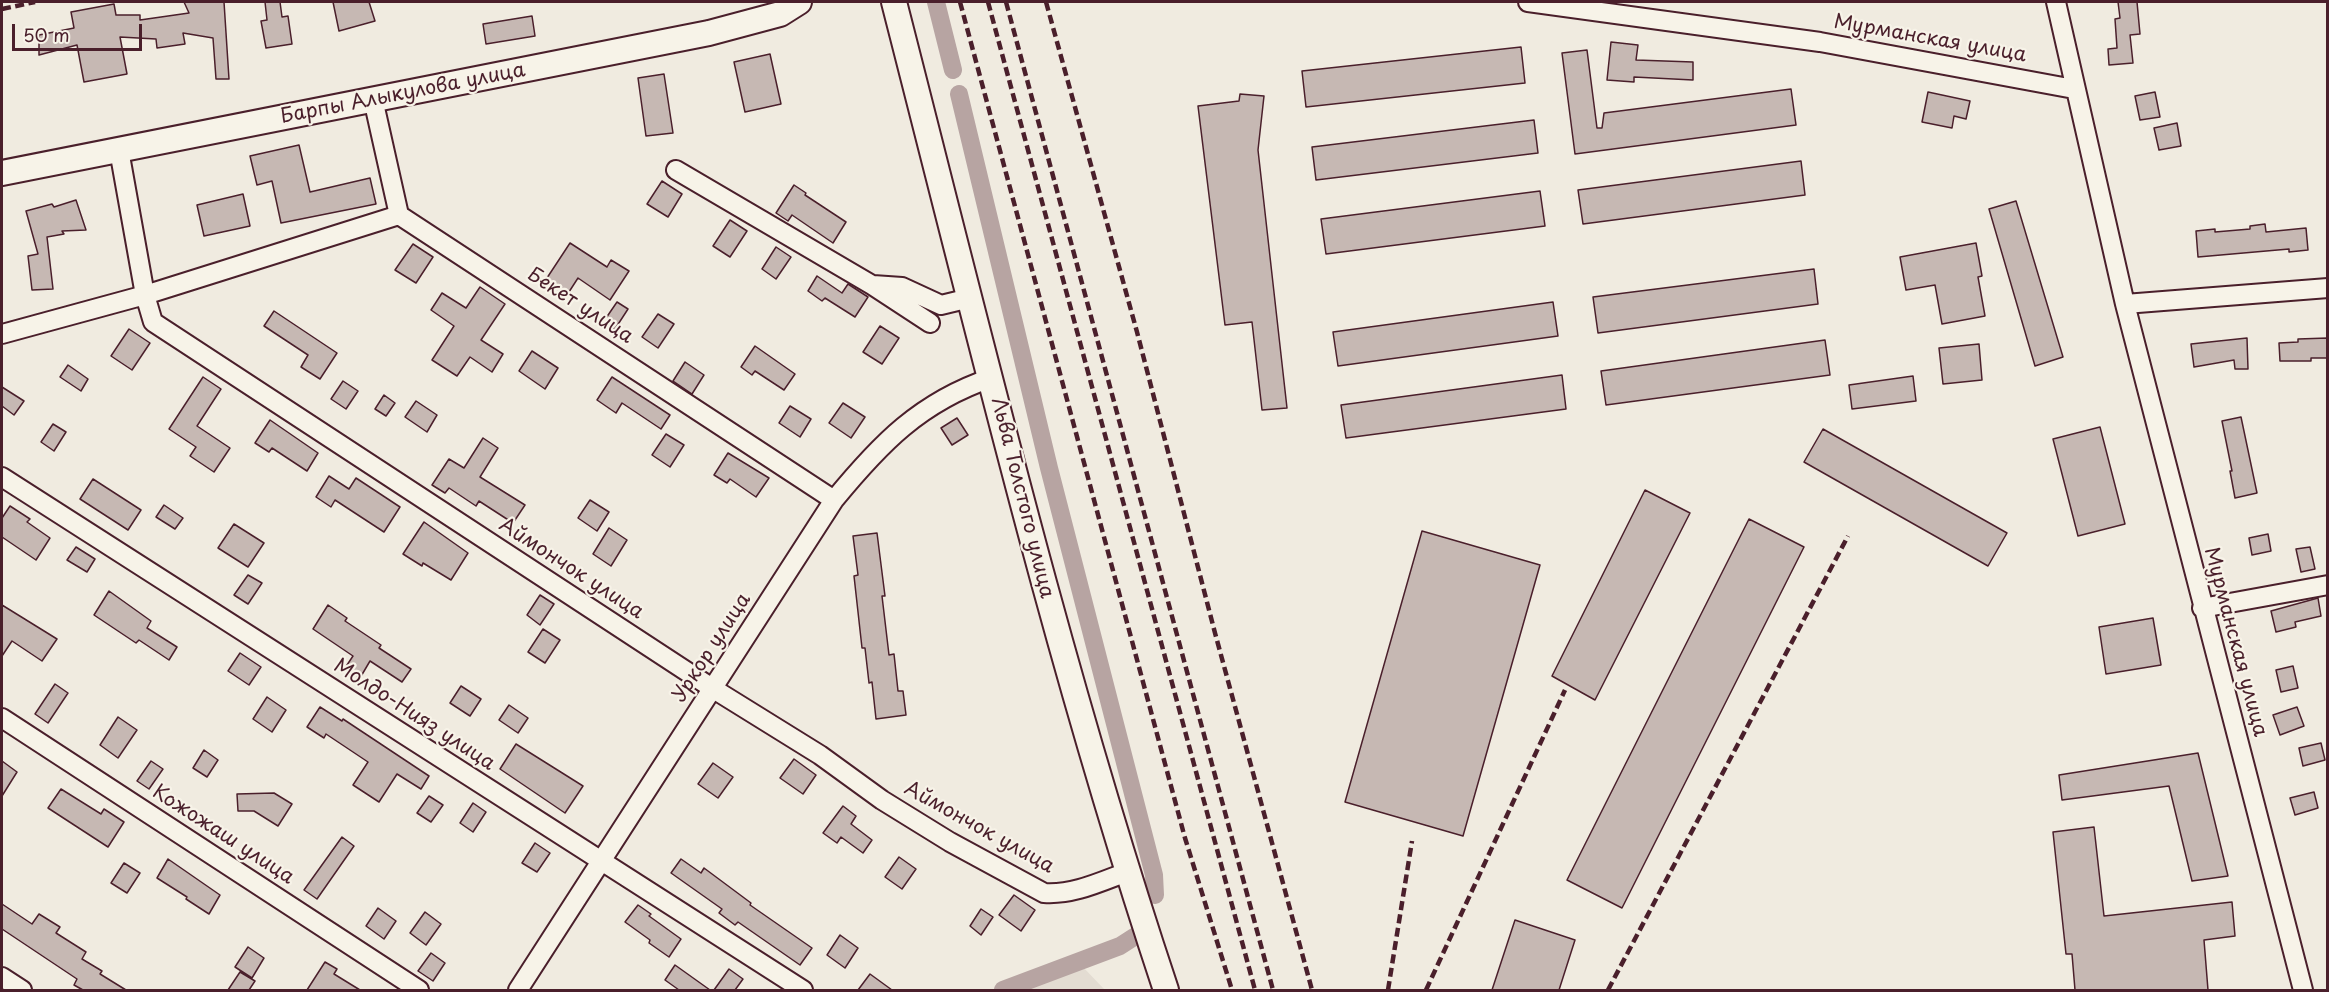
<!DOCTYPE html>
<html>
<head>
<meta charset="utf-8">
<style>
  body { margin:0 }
  #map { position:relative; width:2329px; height:992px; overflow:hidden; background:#f0ebe0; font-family:"Playpen Sans",sans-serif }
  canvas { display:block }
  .frame { position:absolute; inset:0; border:3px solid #4a1f2b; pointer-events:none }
  .scale { position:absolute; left:12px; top:24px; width:130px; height:27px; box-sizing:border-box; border:3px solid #4a1f2b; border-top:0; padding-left:8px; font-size:18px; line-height:21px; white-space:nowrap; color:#4a1f2b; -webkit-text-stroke:4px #f7f3e8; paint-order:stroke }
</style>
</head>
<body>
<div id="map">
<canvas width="2329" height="992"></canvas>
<div class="frame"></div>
<div class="scale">50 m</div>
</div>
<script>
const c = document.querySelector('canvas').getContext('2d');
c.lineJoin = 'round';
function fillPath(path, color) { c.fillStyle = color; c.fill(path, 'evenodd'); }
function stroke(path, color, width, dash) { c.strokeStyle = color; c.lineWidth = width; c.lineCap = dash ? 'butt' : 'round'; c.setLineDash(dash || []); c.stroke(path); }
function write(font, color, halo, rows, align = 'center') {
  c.font = font + ' "Playpen Sans",sans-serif'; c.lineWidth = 4.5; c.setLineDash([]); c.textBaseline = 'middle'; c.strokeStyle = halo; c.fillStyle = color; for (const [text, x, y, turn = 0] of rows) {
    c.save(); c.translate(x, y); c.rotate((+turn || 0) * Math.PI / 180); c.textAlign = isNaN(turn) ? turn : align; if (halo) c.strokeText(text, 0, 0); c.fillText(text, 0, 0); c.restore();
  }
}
fillPath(new Path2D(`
  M 1081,965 L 1105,990 L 1003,990 Z`), '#e3dcd2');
stroke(new Path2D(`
  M 936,2 L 953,70
  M 959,94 L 1049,468 L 1154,875 L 1155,895
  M 1003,990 L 1120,946 L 1134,937`), '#b7a4a2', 18);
const building = new Path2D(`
  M 184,2 L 224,2 L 229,79 L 216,79 L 213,38 L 183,33 L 185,44 L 157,48 L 156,39 L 120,37 L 127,74 L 84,82 L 77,45 L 39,55 L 39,35 L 74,28 L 71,12 L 114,4 L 116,15 L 140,15 L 140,20 L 189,13 Z
  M 265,2 L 280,2 L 282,17 L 288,16 L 292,44 L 266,48 L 261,21 L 267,20 Z
  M 333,2 L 369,2 L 375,21 L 339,31 Z
  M 2118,2 L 2137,2 L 2140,34 L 2130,35 L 2133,63 L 2109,65 L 2108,49 L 2117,48 L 2115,19 L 2120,18 Z
  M 532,16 L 535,36 L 486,44 L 483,24 Z
  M 1611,42 L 1638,45 L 1636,60 L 1693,62 L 1693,80 L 1634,77 L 1634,82 L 1607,80 Z
  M 1521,47 L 1525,83 L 1306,107 L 1302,71 Z
  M 1587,50 L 1597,128 L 1602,128 L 1604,113 L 1791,89 L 1796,125 L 1575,154 L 1562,53 Z
  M 770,54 L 781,104 L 745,112 L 734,62 Z
  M 664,74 L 673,133 L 646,136 L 638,78 Z
  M 1928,92 L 1970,101 L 1966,119 L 1954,116 L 1952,128 L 1922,122 Z
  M 2155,92 L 2160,117 L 2140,120 L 2135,96 Z
  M 1240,94 L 1264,96 L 1258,150 L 1287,408 L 1262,410 L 1252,322 L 1225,325 L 1198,106 L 1239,101 Z
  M 1534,120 L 1538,153 L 1316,180 L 1312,147 Z
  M 2177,123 L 2181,146 L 2159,150 L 2154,128 Z
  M 299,145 L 310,192 L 370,178 L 376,204 L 281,223 L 272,181 L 257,185 L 250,156 Z
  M 1801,161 L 1805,195 L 1583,224 L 1578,190 Z
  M 662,181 L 682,194 L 668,217 L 647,204 Z
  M 794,185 L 806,193 L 805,195 L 846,222 L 833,243 L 792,215 L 788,221 L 776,213 Z
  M 1540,191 L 1545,226 L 1326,254 L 1321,219 Z
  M 243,194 L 250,226 L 204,236 L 197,205 Z
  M 76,200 L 86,230 L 62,231 L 64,234 L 47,237 L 53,289 L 32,290 L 28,256 L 38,254 L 26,211 L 52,204 L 54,207 Z
  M 2016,201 L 2063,357 L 2035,366 L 1989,209 Z
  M 730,220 L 747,231 L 730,257 L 713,246 Z
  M 2265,224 L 2266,232 L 2306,228 L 2308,250 L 2289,252 L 2289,249 L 2198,257 L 2196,231 L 2215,229 L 2215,232 L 2250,229 L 2250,226 Z
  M 570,243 L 607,267 L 611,260 L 629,271 L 610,300 L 578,278 L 567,295 L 545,281 Z
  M 1976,243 L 1982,276 L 1978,277 L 1985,316 L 1942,324 L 1935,285 L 1906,290 L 1900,257 Z
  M 413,244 L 433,257 L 416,283 L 395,270 Z
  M 776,247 L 791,257 L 776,279 L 762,269 Z
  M 1814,269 L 1818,304 L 1598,333 L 1593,297 Z
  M 817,276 L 842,293 L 848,284 L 868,297 L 855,317 L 825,298 L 822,301 L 808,291 Z
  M 480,287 L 505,304 L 481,340 L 503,354 L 492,372 L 470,357 L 457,376 L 432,360 L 454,326 L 431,310 L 442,293 L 466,308 Z
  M 617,302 L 628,309 L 615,329 L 604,321 Z
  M 1553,302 L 1558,336 L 1338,366 L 1333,332 Z
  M 274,311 L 337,353 L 320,379 L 301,367 L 308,355 L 264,326 Z
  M 658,314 L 674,324 L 658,348 L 642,337 Z
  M 880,326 L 899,338 L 882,364 L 863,352 Z
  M 129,329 L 150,343 L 132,370 L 111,356 Z
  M 2247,338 L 2248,369 L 2235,369 L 2234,360 L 2194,367 L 2191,344 Z
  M 2328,338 L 2328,358 L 2311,358 L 2311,361 L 2280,361 L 2279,343 L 2298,342 L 2298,339 Z
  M 1825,340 L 1830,375 L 1606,405 L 1601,371 Z
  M 1979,344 L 1982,380 L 1943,384 L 1939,348 Z
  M 755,346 L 795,374 L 784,390 L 755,371 L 752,375 L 741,367 Z
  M 532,351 L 558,368 L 545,389 L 519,371 Z
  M 685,362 L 704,375 L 692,394 L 673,381 Z
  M 68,365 L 88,379 L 81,391 L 60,377 Z
  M 1562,375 L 1566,409 L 1346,438 L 1341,405 Z
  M 1913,376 L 1916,401 L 1852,409 L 1849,385 Z
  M 203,377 L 221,389 L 197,426 L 230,448 L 214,472 L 190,456 L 196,447 L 169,429 Z
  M 612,377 L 670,415 L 661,429 L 622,403 L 616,413 L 597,400 Z
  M 343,381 L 358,391 L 346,409 L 331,399 Z
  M 2,387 L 24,401 L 14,415 L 2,406 Z
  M 384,395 L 395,403 L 386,416 L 375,409 Z
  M 416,401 L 437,415 L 427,432 L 405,417 Z
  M 843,403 L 865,417 L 851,438 L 829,423 Z
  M 790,406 L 811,419 L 800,437 L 779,423 Z
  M 2241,417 L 2257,493 L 2235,498 L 2230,471 L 2232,471 L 2222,421 Z
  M 957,418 L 968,435 L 952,445 L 941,428 Z
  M 270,420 L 318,453 L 307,471 L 272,448 L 269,452 L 255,443 Z
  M 53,424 L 66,432 L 54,451 L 41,442 Z
  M 2100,427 L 2125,524 L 2078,536 L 2053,439 Z
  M 1823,429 L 2007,533 L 1988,566 L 1804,462 Z
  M 666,434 L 684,445 L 670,467 L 652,455 Z
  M 483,438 L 498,448 L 480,477 L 525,505 L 513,523 L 479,501 L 476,506 L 449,488 L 445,493 L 432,485 L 449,459 L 464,468 Z
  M 728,453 L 769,478 L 756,497 L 730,479 L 727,483 L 714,475 Z
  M 329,476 L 349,489 L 356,478 L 400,507 L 384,532 L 335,500 L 331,507 L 316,497 Z
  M 93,479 L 141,510 L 128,530 L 80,499 Z
  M 1645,490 L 1690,513 L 1595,700 L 1552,676 Z
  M 590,500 L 609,512 L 597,531 L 578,518 Z
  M 164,505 L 183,518 L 175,529 L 156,517 Z
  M 10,506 L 30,519 L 27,522 L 50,538 L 36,560 L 2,537 L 2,518 Z
  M 1749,519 L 1804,547 L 1622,908 L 1567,880 Z
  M 424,522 L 468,553 L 451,580 L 423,563 L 422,566 L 403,554 Z
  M 234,524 L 264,543 L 248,567 L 218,548 Z
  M 609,528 L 627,540 L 611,566 L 593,554 Z
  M 1422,531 L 1540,565 L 1463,836 L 1345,802 Z
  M 877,533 L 885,596 L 882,596 L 889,655 L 894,654 L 898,691 L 903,691 L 906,715 L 876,719 L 872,682 L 869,683 L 865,648 L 862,648 L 854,576 L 858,575 L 853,536 Z
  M 2268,534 L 2271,551 L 2252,555 L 2249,538 Z
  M 76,547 L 95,559 L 87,572 L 67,560 Z
  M 2310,547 L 2315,569 L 2301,572 L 2296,549 Z
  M 248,575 L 262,583 L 248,604 L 234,595 Z
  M 109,591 L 151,621 L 147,628 L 177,647 L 169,660 L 139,640 L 136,643 L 94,615 Z
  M 540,595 L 554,604 L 540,625 L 527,615 Z
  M 2318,598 L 2321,616 L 2295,622 L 2296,627 L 2276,632 L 2271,611 Z
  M 2,605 L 57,639 L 42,661 L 12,641 L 2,656 Z
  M 328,605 L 347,618 L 345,621 L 381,645 L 379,648 L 411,669 L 402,682 L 370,661 L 360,678 L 345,668 L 353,656 L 313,629 Z
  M 2153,618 L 2161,665 L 2106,674 L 2099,627 Z
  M 543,629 L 560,640 L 545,663 L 528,652 Z
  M 240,653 L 261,667 L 249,685 L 228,671 Z
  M 2293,666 L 2298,688 L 2281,692 L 2276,670 Z
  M 55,684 L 68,693 L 48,723 L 35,714 Z
  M 461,686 L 481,699 L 470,716 L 450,703 Z
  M 267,697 L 286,710 L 272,732 L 253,719 Z
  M 509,705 L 528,718 L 518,733 L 499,720 Z
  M 320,707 L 342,721 L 343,719 L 429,776 L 421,789 L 397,774 L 379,802 L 353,785 L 368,762 L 326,734 L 324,738 L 307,727 Z
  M 2297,707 L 2304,726 L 2280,735 L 2273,715 Z
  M 118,717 L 137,730 L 118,758 L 100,745 Z
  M 2321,743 L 2325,760 L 2303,766 L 2299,748 Z
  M 516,744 L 583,786 L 565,813 L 500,769 Z
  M 204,750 L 218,760 L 207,777 L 193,768 Z
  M 2198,753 L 2228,876 L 2192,881 L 2169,786 L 2062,800 L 2059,775 Z
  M 794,759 L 816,775 L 803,794 L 780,778 Z
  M 2,761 L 17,772 L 2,796 Z
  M 151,761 L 163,769 L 149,789 L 137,781 Z
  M 713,763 L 733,777 L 718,798 L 698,784 Z
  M 61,789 L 101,814 L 104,809 L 124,822 L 108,847 L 48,808 Z
  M 2314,792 L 2318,808 L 2295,815 L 2290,798 Z
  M 274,793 L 292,804 L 278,826 L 254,811 L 238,811 L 237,794 Z
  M 429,796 L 443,805 L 431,822 L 417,813 Z
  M 473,803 L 486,812 L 473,832 L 460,823 Z
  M 843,806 L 856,816 L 851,824 L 872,840 L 863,853 L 841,837 L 837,843 L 823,833 Z
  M 2094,827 L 2104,916 L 2232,902 L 2235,936 L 2204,940 L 2208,990 L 2075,990 L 2072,954 L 2066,954 L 2053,832 Z
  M 342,837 L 354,846 L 317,899 L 304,890 Z
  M 535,843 L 550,853 L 537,872 L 522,863 Z
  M 899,857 L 916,869 L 902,889 L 885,877 Z
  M 168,859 L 220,895 L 209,914 L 186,899 L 187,897 L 157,878 Z
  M 681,859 L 701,873 L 704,868 L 751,903 L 750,905 L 812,948 L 800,965 L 738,922 L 735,925 L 719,913 L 722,909 L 671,873 Z
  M 124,863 L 140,873 L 127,893 L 111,883 Z
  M 1014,895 L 1035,910 L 1021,931 L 999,915 Z
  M 2,904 L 32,924 L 39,914 L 60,927 L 56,933 L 86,952 L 82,959 L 102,971 L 100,974 L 126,990 L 83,990 L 74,985 L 77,979 L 2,929 Z
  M 638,905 L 651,914 L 649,916 L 681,939 L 669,957 L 649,943 L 650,940 L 625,922 Z
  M 378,908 L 396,921 L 384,939 L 366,926 Z
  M 981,909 L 993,917 L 981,935 L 970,926 Z
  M 425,912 L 441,924 L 426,945 L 410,933 Z
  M 1515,920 L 1575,940 L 1559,990 L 1492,990 Z
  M 840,935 L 858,948 L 845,968 L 827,955 Z
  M 248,947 L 264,958 L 252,978 L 235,967 Z
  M 431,953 L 445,963 L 433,981 L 418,971 Z
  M 325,962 L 337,969 L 334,974 L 360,990 L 307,990 Z
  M 675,965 L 710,990 L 679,990 L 665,980 Z
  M 729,969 L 743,979 L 735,990 L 714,990 Z
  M 240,972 L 255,981 L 249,990 L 228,990 Z
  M 870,974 L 892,990 L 858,990 Z`);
fillPath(building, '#c6b8b3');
stroke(building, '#4a1f2b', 1.5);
const minor = new Path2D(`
  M 1528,2 L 1820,42 L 2074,89
  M 2056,2 L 2125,304 L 2303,990
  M 373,99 L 399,215 L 834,500
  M 119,150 L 145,295 L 153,322 L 712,688 L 820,755 L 882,800 L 950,842 L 1044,893 C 1073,895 1100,882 1127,872
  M 676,170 L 872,285 L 930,323
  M 873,285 L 902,287 L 941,305 L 970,298
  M 2125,304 L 2328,288
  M 2,334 L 145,295 L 399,215
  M 2,477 L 803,990
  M 2202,608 L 2328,585
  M 2,718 L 419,990
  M 2,977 L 22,990
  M 518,990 L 834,500 C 880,444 920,402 991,378`);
const major = new Path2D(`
  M 894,2 C 979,333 1058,666 1166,990
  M 2,173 L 709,33 L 780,14 L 799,2`);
stroke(minor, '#4a1f2b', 22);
stroke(major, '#4a1f2b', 28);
stroke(minor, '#f7f3e8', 18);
stroke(major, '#f7f3e8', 24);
stroke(new Path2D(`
  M 960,2 L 1185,838 L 1232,990
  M 988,2 L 1255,990
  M 1006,2 L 1273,990
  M 1046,2 L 1137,332 L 1215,633 L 1312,990
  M 2,9 L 35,2
  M 1388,990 L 1412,841
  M 1426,990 L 1565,690
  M 1608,990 L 1848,536`), '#4a1f2b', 4.5, [9, 4.5]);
write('20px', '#4a1f2b', '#f7f3e8', [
  ["Мурманская улица",1930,39,10],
  ["Барпы Алыкулова улица",403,94,-11],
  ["Бекет улица",580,306,33],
  ["Льва Толстого улица",1022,498,76],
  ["Аймончок улица",571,569,33],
  ["Мурманская улица",2235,642,75],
  ["Уркор улица",712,648,-57],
  ["Молдо-Нияз улица",414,715,33],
  ["Аймончок улица",979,828,29],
  ["Кожожаш улица",223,835,33]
]);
</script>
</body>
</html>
